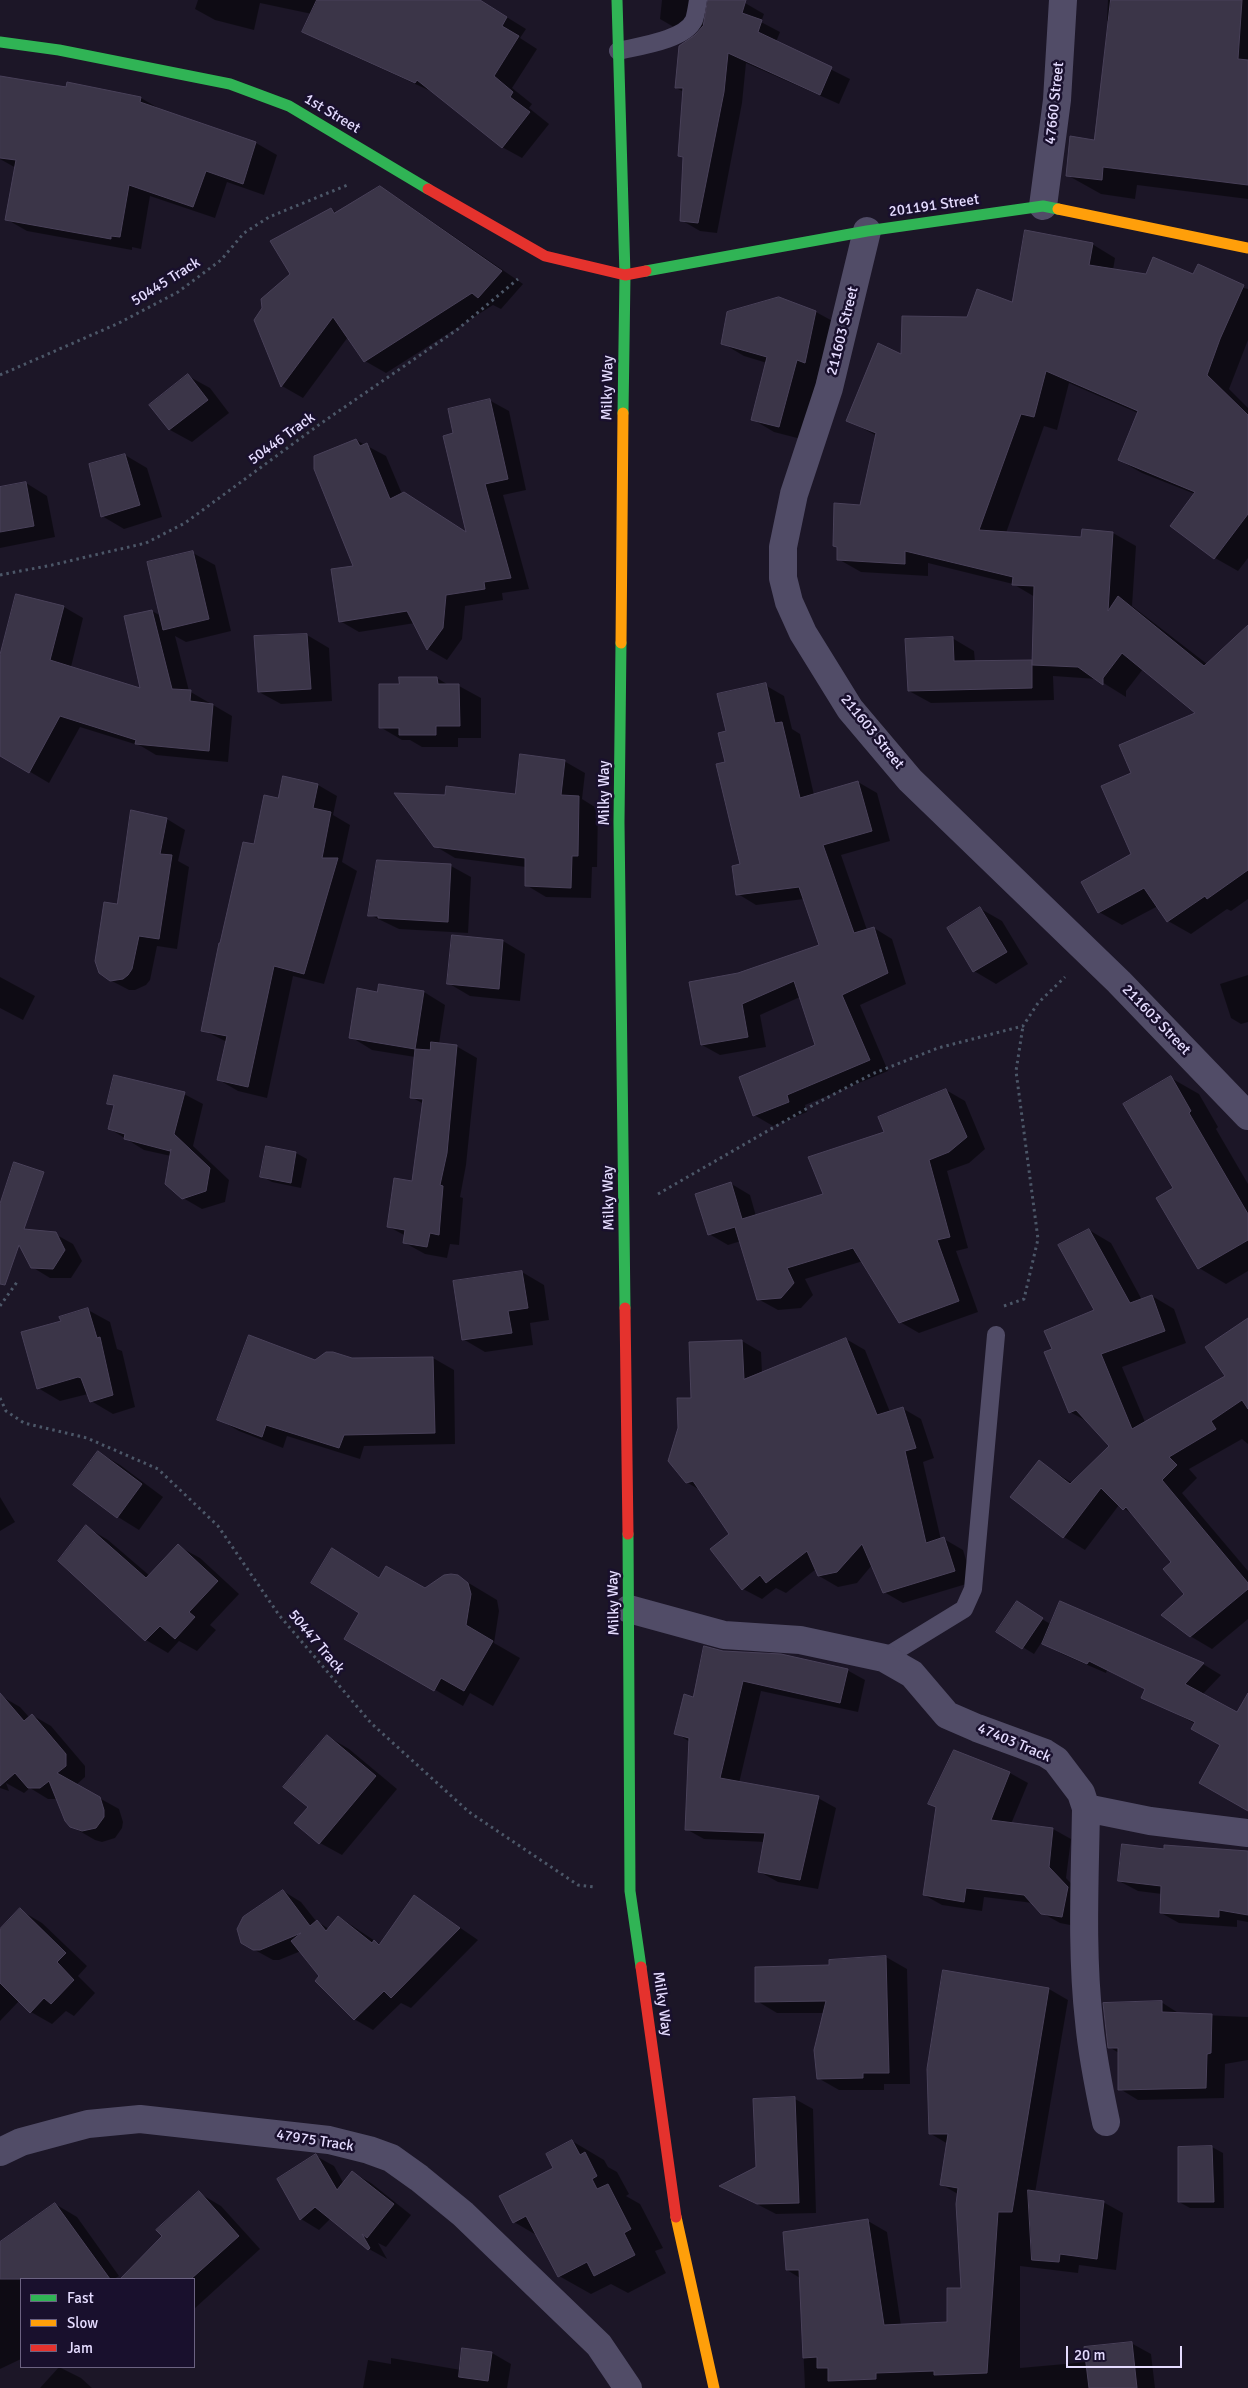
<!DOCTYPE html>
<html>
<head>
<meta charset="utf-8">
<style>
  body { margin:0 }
  #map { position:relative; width:1248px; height:2388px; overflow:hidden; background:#1c1627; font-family:Signika,sans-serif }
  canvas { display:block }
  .legend { position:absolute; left:20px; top:2278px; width:175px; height:90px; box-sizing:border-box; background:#19102d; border:1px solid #6b6281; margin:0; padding:6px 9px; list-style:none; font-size:15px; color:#e5dcff }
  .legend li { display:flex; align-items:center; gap:10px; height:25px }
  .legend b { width:25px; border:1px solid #6b6281 }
  .scale { position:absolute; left:1066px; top:2346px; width:116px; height:22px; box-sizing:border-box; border:2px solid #e5dcff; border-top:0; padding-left:6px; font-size:15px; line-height:18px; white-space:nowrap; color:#e5dcff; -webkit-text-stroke:4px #19102d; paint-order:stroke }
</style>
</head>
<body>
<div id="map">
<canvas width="1248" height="2388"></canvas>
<ul class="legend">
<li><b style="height:6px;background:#30b455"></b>Fast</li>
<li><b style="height:6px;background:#ff9f0a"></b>Slow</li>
<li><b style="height:6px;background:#e5322d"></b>Jam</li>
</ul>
<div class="scale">20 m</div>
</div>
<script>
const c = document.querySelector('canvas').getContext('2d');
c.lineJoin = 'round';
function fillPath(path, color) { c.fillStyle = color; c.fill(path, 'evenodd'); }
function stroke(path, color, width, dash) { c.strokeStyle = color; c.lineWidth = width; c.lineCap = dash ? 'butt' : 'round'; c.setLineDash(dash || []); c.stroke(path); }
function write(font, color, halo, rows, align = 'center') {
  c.font = font + ' Signika,sans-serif'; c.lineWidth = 5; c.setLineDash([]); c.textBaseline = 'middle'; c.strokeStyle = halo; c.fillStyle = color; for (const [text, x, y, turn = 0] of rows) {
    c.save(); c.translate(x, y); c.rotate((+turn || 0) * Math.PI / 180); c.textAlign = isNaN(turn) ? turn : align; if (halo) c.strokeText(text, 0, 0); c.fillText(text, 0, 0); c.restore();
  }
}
fillPath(new Path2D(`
  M 198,0 L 479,0 L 526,29 L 520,38 L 537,49 L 512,88 L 532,104 L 529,108 L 549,124 L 522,158 L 502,147 L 435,93 L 323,42 L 304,31 L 312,14 L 260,3 L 254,30 L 215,20 L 195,9 Z
  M 662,0 L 736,0 L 745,3 L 764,14 L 761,22 L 780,32 L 776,42 L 850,79 L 839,104 L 746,63 L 742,103 L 717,233 L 700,231 L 681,220 L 684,158 L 680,155 L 684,92 L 676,88 L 699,33 L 679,30 L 660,19 Z
  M 1108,0 L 1248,0 L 1248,199 L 1137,185 L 1135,199 L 1101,194 L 1067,175 L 1095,141 L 1110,22 L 1107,21 Z
  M 68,84 L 141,98 L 163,111 L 256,143 L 277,155 L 264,195 L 227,182 L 215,218 L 150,196 L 141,249 L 132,247 L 132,250 L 27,231 L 6,219 L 16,168 L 0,159 L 0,133 L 67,88 Z
  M 380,187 L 401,200 L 523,284 L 501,309 L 493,305 L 386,373 L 365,361 L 348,337 L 303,398 L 282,386 L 255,320 L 292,274 L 331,209 L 337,213 Z
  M 1092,244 L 1115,258 L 1113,270 L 1146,275 L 1194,276 L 1248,289 L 1248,340 L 1229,389 L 1248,408 L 1248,558 L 1238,571 L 1215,558 L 1172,526 L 1195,494 L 1142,473 L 1119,460 L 1138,413 L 1069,383 L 1057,430 L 1044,426 L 1006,533 L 1082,538 L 1113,533 L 1136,546 L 1132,606 L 1207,664 L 1248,626 L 1248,899 L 1231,911 L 1227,909 L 1191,934 L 1168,921 L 1158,906 L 1122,925 L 1099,912 L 1133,855 L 1132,774 L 1198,714 L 1143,669 L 1126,691 L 1126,697 L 1097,679 L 1053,676 L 1054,700 L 931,703 L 909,691 L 952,638 L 974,651 L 975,662 L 1033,662 L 1035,597 L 1013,584 L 928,563 L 928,576 L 861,572 L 838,559 L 838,548 L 834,546 L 861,506 L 877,436 L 847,420 L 902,356 L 968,318 L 1013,304 Z
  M 816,312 L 838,324 L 819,371 L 801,439 L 774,432 L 752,419 L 767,363 L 744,356 L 722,343 Z
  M 188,376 L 210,388 L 229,413 L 192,442 L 170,430 L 151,406 Z
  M 489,400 L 509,411 L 526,490 L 503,495 L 529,589 L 502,593 L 503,600 L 465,606 L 462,639 L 447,660 L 428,649 L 415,623 L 359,632 L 340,621 L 355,567 L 356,440 L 386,456 L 402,494 L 467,533 L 455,434 Z
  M 125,455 L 147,468 L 162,517 L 124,529 L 102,516 Z
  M 26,483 L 47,496 L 55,537 L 0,548 L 0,488 Z
  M 193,553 L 215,565 L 231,631 L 186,642 L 175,636 L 189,691 L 232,716 L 228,762 L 156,755 L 141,746 L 80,727 L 49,783 L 0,754 L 0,660 L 64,607 L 83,618 L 71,667 L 142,690 L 152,611 L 161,616 Z
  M 307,635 L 329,648 L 332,701 L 281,704 L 259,692 Z
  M 437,678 L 450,686 L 459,686 L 481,698 L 481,738 L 458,738 L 458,747 L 422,747 L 410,740 L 402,740 L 380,727 L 400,685 Z
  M 765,685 L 784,696 L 792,729 L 800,734 L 814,795 L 858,782 L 877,793 L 890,841 L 841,855 L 867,930 L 874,928 L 892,939 L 906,984 L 860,1005 L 888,1071 L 805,1105 L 807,1112 L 773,1126 L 754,1115 L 817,1046 L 800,997 L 760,1015 L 766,1047 L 720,1055 L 702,1045 L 738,974 L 821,946 L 804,899 L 756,905 L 738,894 L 741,865 L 726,763 L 727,732 Z
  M 564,761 L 585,773 L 582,799 L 598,809 L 597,867 L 592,867 L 591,898 L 546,897 L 526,885 L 526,867 L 455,858 L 435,846 L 447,797 L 517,796 Z
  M 284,777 L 318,785 L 337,796 L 333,815 L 350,825 L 342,862 L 357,871 L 324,984 L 293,976 L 267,1098 L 238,1091 L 219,1080 L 227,1042 L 203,1030 L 221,945 L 255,846 L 278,800 Z
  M 132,811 L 167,819 L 185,830 L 178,861 L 189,867 L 177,949 L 157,946 L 150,980 L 146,985 L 135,990 L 129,990 L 110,980 L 118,905 Z
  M 451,866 L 471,877 L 468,933 L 399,929 L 370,915 Z
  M 981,909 L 1002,921 L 1028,964 L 996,984 L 974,971 Z
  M 503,941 L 525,954 L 520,1001 L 470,996 L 448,983 Z
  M 1248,975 L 1248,1022 L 1241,1024 L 1231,1018 L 1220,984 Z
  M 0,977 L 35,996 L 23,1020 L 0,1008 Z
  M 424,992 L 445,1005 L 439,1044 L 456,1046 L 477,1058 L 466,1165 L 460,1197 L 463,1198 L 459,1245 L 450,1244 L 447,1258 L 425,1254 L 405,1243 L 406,1236 L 389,1227 L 413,1182 L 424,1104 L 411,1097 L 415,1057 L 372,1050 L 351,1037 L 378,993 Z
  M 1171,1078 L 1199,1094 L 1218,1127 L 1216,1129 L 1248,1184 L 1248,1271 L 1226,1284 L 1199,1268 L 1174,1189 Z
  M 946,1090 L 965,1101 L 985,1149 L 969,1163 L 947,1171 L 968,1248 L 956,1251 L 978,1312 L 919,1333 L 900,1322 L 863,1261 L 805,1279 L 813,1295 L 801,1308 L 778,1310 L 758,1299 L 741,1241 L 728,1245 L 709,1234 L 730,1183 L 750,1195 L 756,1216 L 825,1195 L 886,1133 Z
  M 184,1094 L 203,1104 L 193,1146 L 229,1180 L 225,1202 L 202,1209 L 183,1198 L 171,1156 L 144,1150 L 110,1129 L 115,1106 L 109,1103 Z
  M 296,1153 L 307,1159 L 301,1188 L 272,1182 L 261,1176 Z
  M 1089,1230 L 1111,1243 L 1142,1300 L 1152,1296 L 1174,1309 L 1186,1343 L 1122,1367 L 1145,1422 L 1227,1376 L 1248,1319 L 1248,1444 L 1242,1439 L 1189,1469 L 1197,1478 L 1182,1493 L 1248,1571 L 1248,1619 L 1212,1649 L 1190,1636 L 1185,1594 L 1172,1562 L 1135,1516 L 1119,1505 L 1085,1550 L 1064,1537 L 1012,1497 L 1039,1462 L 1072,1483 L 1111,1446 L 1090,1423 L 1070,1412 L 1053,1350 L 1096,1310 Z
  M 55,1234 L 73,1244 L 82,1261 L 71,1278 L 50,1278 L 32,1267 Z
  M 522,1272 L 544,1285 L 549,1320 L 530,1323 L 533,1345 L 485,1352 L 463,1339 Z
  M 88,1310 L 110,1322 L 117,1349 L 122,1351 L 135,1407 L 113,1414 L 91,1401 L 88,1394 L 60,1401 L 38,1388 L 62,1322 Z
  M 846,1339 L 865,1350 L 890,1412 L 902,1408 L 921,1419 L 934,1458 L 923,1462 L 941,1540 L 944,1539 L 963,1550 L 973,1582 L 903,1603 L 884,1592 L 872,1565 L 857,1583 L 838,1587 L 819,1576 L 816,1569 L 786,1593 L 776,1588 L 762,1599 L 743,1589 L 730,1534 L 702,1491 L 686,1482 L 692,1399 L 742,1341 L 761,1352 L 762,1373 Z
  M 433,1358 L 454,1370 L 455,1444 L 364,1446 L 360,1459 L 287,1436 L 283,1448 L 239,1431 L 218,1419 L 315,1361 Z
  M 98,1452 L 120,1465 L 163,1497 L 139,1530 L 118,1517 Z
  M 0,1497 L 15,1522 L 0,1531 Z
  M 86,1527 L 108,1540 L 150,1576 L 178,1546 L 200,1558 L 239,1594 L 210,1625 L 216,1630 L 197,1651 L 179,1641 L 168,1653 L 146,1640 L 60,1561 Z
  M 333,1549 L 380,1578 L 425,1589 L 457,1576 L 497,1600 L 499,1611 L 494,1643 L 520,1658 L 493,1706 L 470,1693 L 463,1706 L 346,1638 L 360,1613 Z
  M 1061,1603 L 1203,1664 L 1221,1675 L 1202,1695 L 1248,1721 L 1248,1809 L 1221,1745 L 1196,1724 L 1143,1697 L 1146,1689 L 1107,1670 L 1106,1673 L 1062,1654 L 1044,1644 L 1045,1637 L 1034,1654 L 998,1632 L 1037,1616 L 1052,1625 Z
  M 723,1652 L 847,1670 L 865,1680 L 858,1712 L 761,1691 L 739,1783 L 818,1798 L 836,1808 L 818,1889 L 778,1882 L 760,1872 L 765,1842 L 704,1839 L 686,1829 L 690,1742 L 676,1733 Z
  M 1,1696 L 20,1707 L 29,1717 L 32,1715 L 51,1726 L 85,1766 L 85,1777 L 76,1785 L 119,1809 L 123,1822 L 122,1828 L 115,1838 L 102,1842 L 95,1840 L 76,1829 L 66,1821 L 57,1799 L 48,1799 L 30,1788 L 24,1793 L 6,1783 L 9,1791 L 0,1788 Z
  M 327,1736 L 349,1749 L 397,1789 L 342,1855 L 320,1843 Z
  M 955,1751 L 1010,1773 L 1028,1783 L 1011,1824 L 1053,1829 L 1071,1839 L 1066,1878 L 1085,1898 L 1080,1927 L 1060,1923 L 1042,1913 L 1033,1903 L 984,1897 L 982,1911 L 942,1905 L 924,1895 Z
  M 1248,1879 L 1248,1922 L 1237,1920 L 1237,1927 L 1179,1923 L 1161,1913 L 1162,1894 L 1138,1891 L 1119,1881 Z
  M 283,1891 L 301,1902 L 316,1921 L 329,1929 L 339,1917 L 381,1945 L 415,1897 L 478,1940 L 411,2008 L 401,2003 L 373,2030 L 354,2019 L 301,1951 L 279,1960 L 273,1960 L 253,1949 Z
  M 20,1910 L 42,1923 L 87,1966 L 78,1976 L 95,1993 L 74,2016 L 66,2011 L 52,2024 L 31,2012 L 19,2001 L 0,2021 L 0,1931 Z
  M 886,1957 L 907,1969 L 910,2084 L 884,2084 L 884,2090 L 839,2090 L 818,2078 L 824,2013 L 777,2013 L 757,2001 L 831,1966 Z
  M 944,1971 L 1049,1989 L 1068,2000 L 1035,2193 L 1103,2202 L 1123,2213 L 1116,2270 L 1079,2265 L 1078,2273 L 1020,2266 L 1020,2368 L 1087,2362 L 1131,2343 L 1151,2354 L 1155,2388 L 805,2388 L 800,2278 L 787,2270 L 868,2221 L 887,2232 L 901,2326 L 948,2324 L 963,2289 L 958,2194 L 942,2185 L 948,2144 L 931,2134 Z
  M 1161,2002 L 1180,2014 L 1248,2017 L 1248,2060 L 1225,2064 L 1224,2098 L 1138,2100 L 1120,2089 L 1119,2053 L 1109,2047 Z
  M 795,2099 L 813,2109 L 816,2213 L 776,2214 L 722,2186 L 757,2168 Z
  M 572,2141 L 604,2160 L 608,2167 L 617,2172 L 629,2194 L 626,2196 L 640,2204 L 663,2248 L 655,2251 L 666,2273 L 628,2293 L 611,2284 L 591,2294 L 559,2276 L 538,2236 L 514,2222 L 555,2169 Z
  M 1212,2147 L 1223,2153 L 1224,2208 L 1190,2208 L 1179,2202 L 1179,2148 Z
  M 316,2156 L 334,2166 L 344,2184 L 353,2173 L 371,2183 L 411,2215 L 386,2247 L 378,2243 L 387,2259 L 369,2249 L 331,2218 L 319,2230 L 301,2219 L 279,2179 Z
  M 199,2193 L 221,2206 L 260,2249 L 194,2309 L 194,2279 L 121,2279 L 164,2236 Z
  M 55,2204 L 77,2217 L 119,2276 L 114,2279 L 21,2279 L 21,2359 L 0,2369 L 0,2249 Z
  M 492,2353 L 511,2364 L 507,2388 L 363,2388 L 368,2360 L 391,2364 L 391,2358 L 461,2370 Z
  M 59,2367 L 81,2378 L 92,2388 L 40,2388 Z`), '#0007');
const building = new Path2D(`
  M 317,0 L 480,0 L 507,17 L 502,26 L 519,36 L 494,76 L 513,92 L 510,97 L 530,112 L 502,148 L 417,80 L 415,83 L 302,32 Z
  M 708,0 L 746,0 L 742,13 L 762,20 L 758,32 L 832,67 L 820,95 L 728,53 L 724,92 L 698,223 L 680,221 L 683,157 L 678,156 L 683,88 L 675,88 L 679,46 L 695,35 L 703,26 Z
  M 1111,0 L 1242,0 L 1238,59 L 1248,60 L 1248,185 L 1103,167 L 1102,180 L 1066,176 L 1070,136 L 1094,140 Z
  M 0,76 L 66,87 L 67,82 L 141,97 L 140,102 L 256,142 L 243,184 L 206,171 L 193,207 L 129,185 L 120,237 L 111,236 L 111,239 L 5,220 L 16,160 L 0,158 Z
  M 380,186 L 502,271 L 478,298 L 472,293 L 364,362 L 333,317 L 281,387 L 254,320 L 262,308 L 261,299 L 290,274 L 270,241 L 331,208 L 334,213 Z
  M 1025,230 L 1093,243 L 1089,265 L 1146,274 L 1153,257 L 1193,274 L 1198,264 L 1244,285 L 1220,339 L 1207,375 L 1248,415 L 1248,514 L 1214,559 L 1170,526 L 1195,492 L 1118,460 L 1138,411 L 1046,371 L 1034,417 L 1021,414 L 979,530 L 1081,537 L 1082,529 L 1113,532 L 1108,611 L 1118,596 L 1204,666 L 1248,625 L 1248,870 L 1207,899 L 1205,896 L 1167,922 L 1144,888 L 1098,913 L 1081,882 L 1131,854 L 1101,786 L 1131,773 L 1119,745 L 1195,713 L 1122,653 L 1103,678 L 1103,685 L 1078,667 L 1032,665 L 1034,586 L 1012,585 L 1013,577 L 905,551 L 905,564 L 837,560 L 837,547 L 833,546 L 834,503 L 860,505 L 876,433 L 846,421 L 878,343 L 901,354 L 902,316 L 967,317 L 977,289 L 1012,302 Z
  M 779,297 L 816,311 L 805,363 L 797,360 L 779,427 L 751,420 L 767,357 L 721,344 L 727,312 Z
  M 188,374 L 208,400 L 169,430 L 149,405 Z
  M 490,399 L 508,479 L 485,484 L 511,578 L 484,582 L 485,589 L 446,595 L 443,628 L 427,650 L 407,611 L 339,622 L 331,569 L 353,566 L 314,469 L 314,456 L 356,439 L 360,446 L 367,443 L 390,499 L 404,492 L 466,532 L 443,436 L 453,433 L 448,409 Z
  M 125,454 L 140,505 L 101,517 L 89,464 Z
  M 26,482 L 34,526 L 0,532 L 0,487 Z
  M 193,551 L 209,619 L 163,630 L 147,562 Z
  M 16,594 L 64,606 L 50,660 L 140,688 L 124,616 L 152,610 L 172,689 L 191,690 L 190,701 L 213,704 L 209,751 L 135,744 L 136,740 L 60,716 L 29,773 L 0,756 L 0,655 Z
  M 307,634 L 311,689 L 258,692 L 254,636 Z
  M 953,637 L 954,661 L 1032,660 L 1032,688 L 908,691 L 905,639 Z
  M 399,677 L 437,677 L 438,684 L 459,684 L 460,726 L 436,726 L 436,735 L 399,735 L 399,728 L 379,728 L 379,684 L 399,684 Z
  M 766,683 L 775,723 L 782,722 L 800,798 L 858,781 L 872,831 L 823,845 L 854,933 L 874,927 L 888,973 L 842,995 L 870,1060 L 787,1095 L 789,1102 L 753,1116 L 739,1077 L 815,1045 L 794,981 L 742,1004 L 748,1037 L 701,1045 L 689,982 L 738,973 L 819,945 L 799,887 L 736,895 L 732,866 L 740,864 L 716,764 L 725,762 L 718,733 L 726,731 L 717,694 Z
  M 520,754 L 565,760 L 561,795 L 579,796 L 578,856 L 572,856 L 571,888 L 525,886 L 525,858 L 434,847 L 394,793 L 445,795 L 446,786 L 515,794 Z
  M 283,776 L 318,784 L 313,808 L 331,812 L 322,858 L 338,858 L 304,974 L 274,966 L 248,1087 L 217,1080 L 227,1036 L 201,1031 L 219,943 L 220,943 L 243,842 L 254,844 L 264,795 L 278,798 Z
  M 131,810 L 167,818 L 160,854 L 172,855 L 159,939 L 139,936 L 132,969 L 128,975 L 123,979 L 110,981 L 99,973 L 95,961 L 104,902 L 117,904 Z
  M 377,860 L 451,864 L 448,922 L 378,918 L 378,916 L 368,916 Z
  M 980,907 L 1007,952 L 973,972 L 947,928 Z
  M 452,935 L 503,940 L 499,989 L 447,984 Z
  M 379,984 L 424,991 L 415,1049 L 349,1038 L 357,988 L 377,992 Z
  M 431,1042 L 457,1045 L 447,1153 L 440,1185 L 443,1186 L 439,1235 L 430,1233 L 427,1247 L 403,1243 L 405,1230 L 387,1227 L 394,1178 L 412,1181 L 423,1099 L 410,1098 L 415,1049 L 430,1050 Z
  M 114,1075 L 185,1092 L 174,1134 L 210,1168 L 206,1191 L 182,1199 L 165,1184 L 171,1149 L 170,1151 L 124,1139 L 125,1134 L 108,1129 L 114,1105 L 107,1104 Z
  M 1171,1076 L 1191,1111 L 1189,1113 L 1248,1214 L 1248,1240 L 1198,1269 L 1156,1198 L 1173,1188 L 1123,1104 Z
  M 946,1089 L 967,1137 L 949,1152 L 929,1160 L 950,1237 L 937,1240 L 959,1301 L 899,1323 L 853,1248 L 787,1268 L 794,1283 L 781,1298 L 757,1300 L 735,1227 L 708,1235 L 695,1194 L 731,1182 L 742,1219 L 823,1194 L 808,1157 L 884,1132 L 878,1117 Z
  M 266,1146 L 296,1152 L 291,1183 L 260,1177 Z
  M 14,1162 L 44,1172 L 24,1229 L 56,1232 L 65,1250 L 53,1269 L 31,1268 L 19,1245 L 5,1285 L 0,1284 L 0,1204 Z
  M 1089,1229 L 1130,1303 L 1152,1295 L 1165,1331 L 1101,1354 L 1132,1429 L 1225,1376 L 1205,1347 L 1248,1318 L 1248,1409 L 1242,1400 L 1211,1421 L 1216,1429 L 1169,1457 L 1177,1465 L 1162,1480 L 1248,1583 L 1248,1589 L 1190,1637 L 1161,1615 L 1184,1594 L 1163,1569 L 1171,1562 L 1126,1507 L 1123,1510 L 1101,1488 L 1063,1538 L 1010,1497 L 1039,1460 L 1070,1484 L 1109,1446 L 1076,1410 L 1069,1413 L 1044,1352 L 1052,1349 L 1044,1331 L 1094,1310 L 1058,1245 Z
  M 522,1271 L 528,1308 L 508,1311 L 512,1333 L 462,1340 L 453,1281 Z
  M 88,1308 L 97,1338 L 100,1337 L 113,1395 L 90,1402 L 81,1378 L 78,1377 L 37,1389 L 21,1332 L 61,1321 L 59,1317 Z
  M 249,1335 L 315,1360 L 326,1352 L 333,1352 L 352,1358 L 433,1357 L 435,1433 L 344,1435 L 339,1448 L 266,1425 L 262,1437 L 217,1420 Z
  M 846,1338 L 877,1415 L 903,1407 L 916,1448 L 905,1451 L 926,1543 L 944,1537 L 955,1571 L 883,1593 L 862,1544 L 837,1572 L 818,1576 L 807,1551 L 766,1583 L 760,1575 L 742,1590 L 710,1549 L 729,1534 L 693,1481 L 686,1483 L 668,1461 L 678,1428 L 677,1398 L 691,1398 L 689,1342 L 742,1340 L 744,1379 Z
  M 98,1451 L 142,1484 L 117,1518 L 73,1485 Z
  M 86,1525 L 146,1578 L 178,1544 L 218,1581 L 189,1612 L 195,1617 L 175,1639 L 160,1626 L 145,1641 L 58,1561 Z
  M 332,1548 L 379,1578 L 386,1566 L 425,1588 L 444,1575 L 451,1574 L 458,1575 L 468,1583 L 471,1594 L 466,1625 L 493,1641 L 464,1691 L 441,1678 L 434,1691 L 344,1639 L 359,1613 L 311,1583 Z
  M 1017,1601 L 1043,1618 L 1022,1649 L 996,1632 Z
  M 1060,1601 L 1204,1663 L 1185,1684 L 1237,1712 L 1248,1693 L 1248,1811 L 1199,1783 L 1220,1745 L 1191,1729 L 1195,1722 L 1141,1698 L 1145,1689 L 1089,1661 L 1087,1664 L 1042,1644 Z
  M 704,1646 L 723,1651 L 781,1654 L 848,1669 L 840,1703 L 743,1681 L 720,1778 L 819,1796 L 800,1880 L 758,1872 L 765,1833 L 685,1830 L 689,1738 L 674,1734 L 684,1694 L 693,1697 Z
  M 0,1693 L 24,1721 L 32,1714 L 66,1754 L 66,1766 L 57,1773 L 100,1797 L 104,1810 L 104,1817 L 96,1828 L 82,1831 L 70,1827 L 65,1821 L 49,1781 L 40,1788 L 28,1788 L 15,1773 L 0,1786 Z
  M 327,1735 L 376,1776 L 319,1844 L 294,1823 L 308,1807 L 283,1787 Z
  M 954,1750 L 1010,1772 L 991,1820 L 1053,1828 L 1049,1867 L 1068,1887 L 1062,1917 L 1041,1914 L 1024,1895 L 966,1888 L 964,1902 L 923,1895 L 936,1807 L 928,1804 Z
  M 1122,1844 L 1164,1849 L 1164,1845 L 1248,1851 L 1248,1915 L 1219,1910 L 1219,1917 L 1160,1913 L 1161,1886 L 1118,1881 Z
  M 283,1890 L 310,1926 L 317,1920 L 326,1931 L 338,1916 L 372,1943 L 374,1940 L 379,1945 L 414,1895 L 460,1928 L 391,1998 L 384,1991 L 354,2020 L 315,1981 L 319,1976 L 291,1941 L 301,1933 L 260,1950 L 253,1950 L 241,1943 L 237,1929 L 243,1917 Z
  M 20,1908 L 66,1953 L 57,1962 L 74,1980 L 51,2004 L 44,1998 L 30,2013 L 0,1983 L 0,1929 Z
  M 886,1956 L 889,2073 L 863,2073 L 863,2078 L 817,2079 L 814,2050 L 826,2001 L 755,2002 L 755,1967 L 829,1965 L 829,1960 Z
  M 943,1970 L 1049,1988 L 1012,2212 L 998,2212 L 987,2373 L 934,2375 L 934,2371 L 876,2373 L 876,2379 L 828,2381 L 828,2368 L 817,2368 L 817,2357 L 803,2358 L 799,2270 L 786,2270 L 783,2232 L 868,2219 L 884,2325 L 947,2322 L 947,2288 L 961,2288 L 956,2204 L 958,2188 L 940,2185 L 948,2134 L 929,2134 L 927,2069 Z
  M 1162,2001 L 1162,2012 L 1212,2014 L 1211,2053 L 1207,2054 L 1206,2088 L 1118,2090 L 1118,2048 L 1108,2048 L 1103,2003 Z
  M 795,2097 L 799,2203 L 757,2204 L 719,2186 L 756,2167 L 753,2099 Z
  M 572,2140 L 580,2155 L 585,2152 L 597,2176 L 592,2179 L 597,2189 L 608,2184 L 631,2229 L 624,2233 L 635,2255 L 594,2276 L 587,2262 L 558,2277 L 526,2216 L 513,2223 L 499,2196 L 553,2168 L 546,2154 Z
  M 1212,2146 L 1214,2202 L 1178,2202 L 1178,2147 Z
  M 316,2154 L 337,2190 L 352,2171 L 394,2204 L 367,2238 L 362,2234 L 370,2248 L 368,2250 L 315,2207 L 300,2220 L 277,2179 Z
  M 1028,2190 L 1104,2201 L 1097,2259 L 1060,2254 L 1059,2262 L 1032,2260 Z
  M 199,2191 L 239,2236 L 191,2279 L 120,2279 L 162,2236 L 156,2230 Z
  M 55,2203 L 110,2279 L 0,2279 L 0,2242 Z
  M 1132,2342 L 1137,2388 L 1089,2388 L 1084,2347 Z
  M 462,2348 L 492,2352 L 488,2381 L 459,2377 Z`);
fillPath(building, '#3b3548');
stroke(building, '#494159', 1);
stroke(new Path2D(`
  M 0,375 L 119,323 L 178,292 L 221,260 L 244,233 L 269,217 L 350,184
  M 0,575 L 52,565 L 146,543 L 185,523 L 320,424 L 458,329 L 518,279
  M 658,1194 L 804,1110 L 872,1074 L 938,1048 L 1023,1026 L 1038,1003 L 1065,977
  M 0,1306 L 17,1282
  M 1004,1306 L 1024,1299 L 1038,1239 L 1016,1071 L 1023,1026
  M 0,1398 L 6,1411 L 24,1423 L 87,1438 L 158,1469 L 218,1526 L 279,1615 L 371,1723 L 469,1812 L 578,1885 L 595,1887`), '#4c5768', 3, [2.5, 4]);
stroke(new Path2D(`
  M 618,51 C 639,46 685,40 694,20 C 696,14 697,6 698,0
  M 884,1658 L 964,1609 L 973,1589 L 996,1335`), '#514c67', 18);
stroke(new Path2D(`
  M 1043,206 L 1057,100 L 1063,0
  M 867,231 L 829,388 L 794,494 L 783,547 L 783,578 L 789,602 L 803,633 L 850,709 L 910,780 L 1119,982 L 1248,1116
  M 629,1609 L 724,1635 L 800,1640 L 884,1658 L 912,1674 L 947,1715 L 977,1728 L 1045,1753 L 1056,1760 L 1081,1793 L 1086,1808 C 1085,1878 1081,1950 1089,2021 C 1092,2055 1099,2089 1106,2122
  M 1086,1808 L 1150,1821 L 1248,1833
  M 0,2152 L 21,2142 L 88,2124 L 140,2119 L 329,2140 L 369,2150 L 391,2158 L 419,2178 L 463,2214 L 599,2345 L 628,2388`), '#514c67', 28);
stroke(new Path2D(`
  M 617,0 L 625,275 L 623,413
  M 0,42 L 59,50 L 230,84 L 289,106 L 428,189
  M 646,271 L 867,231 L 1043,206 L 1058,209
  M 621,643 L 619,822 L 625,1308
  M 628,1534 L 630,1891 L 641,1967`), '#30b455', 11);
stroke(new Path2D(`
  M 1058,209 L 1248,248
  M 621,643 L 623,413
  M 676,2217 L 714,2388`), '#ff9f0a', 11);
stroke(new Path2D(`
  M 428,189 L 545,256 L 625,275 L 646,271
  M 625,1308 L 628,1534
  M 641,1967 L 676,2217`), '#e5322d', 11);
write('15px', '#e5dcff', '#19102d', [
  ["47660 Street",1055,103,-84],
  ["1st Street",332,114,31],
  ["201191 Street",934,206,-8],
  ["50445 Track",166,282,-32],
  ["211603 Street",843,331,-76],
  ["Milky Way",608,388,-89],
  ["50446 Track",282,439,-36],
  ["211603 Street",872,732,51],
  ["Milky Way",605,793,-90],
  ["211603 Street",1156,1020,46],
  ["Milky Way",609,1198,-91],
  ["Milky Way",614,1603,-91],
  ["50447 Track",316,1642,50],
  ["47403 Track",1014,1743,23],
  ["Milky Way",662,2004,82],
  ["47975 Track",315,2141,9]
]);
</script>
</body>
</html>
